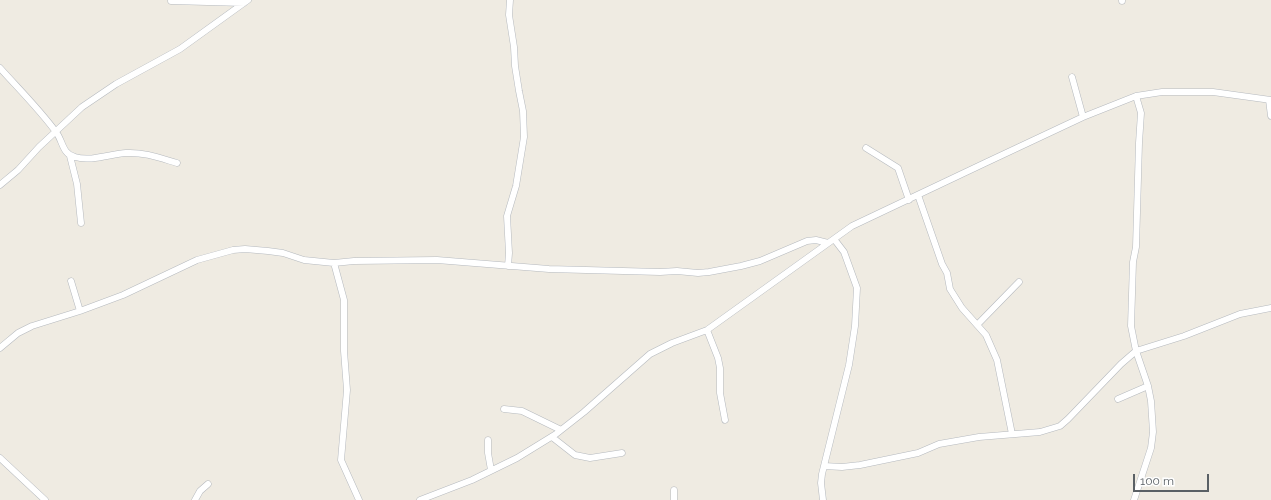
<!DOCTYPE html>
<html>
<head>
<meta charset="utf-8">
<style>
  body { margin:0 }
  #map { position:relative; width:1271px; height:500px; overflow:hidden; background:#efebe2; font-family:Raleway,sans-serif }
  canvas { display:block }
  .scale { position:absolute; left:1133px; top:474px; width:76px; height:18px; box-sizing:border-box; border:2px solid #5a6065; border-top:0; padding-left:5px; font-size:12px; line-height:14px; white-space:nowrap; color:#5a6065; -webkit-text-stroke:3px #fff; paint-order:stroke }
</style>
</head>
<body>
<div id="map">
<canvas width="1271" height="500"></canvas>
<div class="scale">100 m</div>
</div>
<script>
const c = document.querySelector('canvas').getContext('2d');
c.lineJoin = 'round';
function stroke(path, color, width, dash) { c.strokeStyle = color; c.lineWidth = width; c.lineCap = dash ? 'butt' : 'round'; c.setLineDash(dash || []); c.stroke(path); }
const minor = new Path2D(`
  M 1122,0 L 1122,1
  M 171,1 L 244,3
  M 0,68 C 18,88 40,110 56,132 C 63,141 62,154 75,157 C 90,162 111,154 126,153 C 144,152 160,158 177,163
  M 1072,77 L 1083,117
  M 1269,100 L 1271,116
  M 866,148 L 898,168 L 909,200
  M 70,156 L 77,184 L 81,223
  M 0,185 L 18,170 L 39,147 L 82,107 L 116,84 L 180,49 L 248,0
  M 918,195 L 942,264 L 947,273 L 950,289 L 962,308 L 986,335 L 997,360 L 1012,434
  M 334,263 L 344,300 L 344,351 L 347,390 L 341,460 L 359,500
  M 508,266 L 509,253 L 507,216 L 516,186 L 524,137 L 523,111 L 519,91 L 515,66 L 514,47 L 509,15 L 510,0
  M 71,281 L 80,311
  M 977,325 L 1019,282
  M 707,330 L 718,358 L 720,368 L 720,393 L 725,420
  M 0,348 L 18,333 L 32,326 L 80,311 L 123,295 L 197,260 L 233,250 L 245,249 L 268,251 L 283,253 L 304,260 L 334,263 L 354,261 L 437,260 L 549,269 L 660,272 L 677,271 L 698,273 L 709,272 L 741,266 L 760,261 L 807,241 L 816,240 L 828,243
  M 1118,399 L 1148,386
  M 504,409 L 522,411 L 561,430
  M 552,437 L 575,455 L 590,458 L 622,453
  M 488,440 L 488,453 L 491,470
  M 0,458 L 45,500
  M 824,466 L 842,467 L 860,465 L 918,453 L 939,444 L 979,437 L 1040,432 L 1060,426 L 1068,419 L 1121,364 L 1136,351 L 1184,336 L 1240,314 L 1271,308
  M 674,490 L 674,500
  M 195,500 L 200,491 L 208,484
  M 420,500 L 472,480 L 517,458 L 556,434 L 584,412 L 650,354 L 672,343 L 707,330 L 852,226 L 985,163 L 1083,117 L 1136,96 L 1162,92 L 1213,92 L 1271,100
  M 823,500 L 821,483 L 822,474 L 849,365 L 855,326 L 857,288 L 844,252 L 834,239
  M 1134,500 L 1151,448 L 1153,432 L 1151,401 L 1148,386 L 1136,351 L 1131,326 L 1133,262 L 1136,247 L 1139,143 L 1141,113 L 1136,96`);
stroke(minor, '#b5b9be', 7);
stroke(minor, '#fff', 6);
</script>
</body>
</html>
